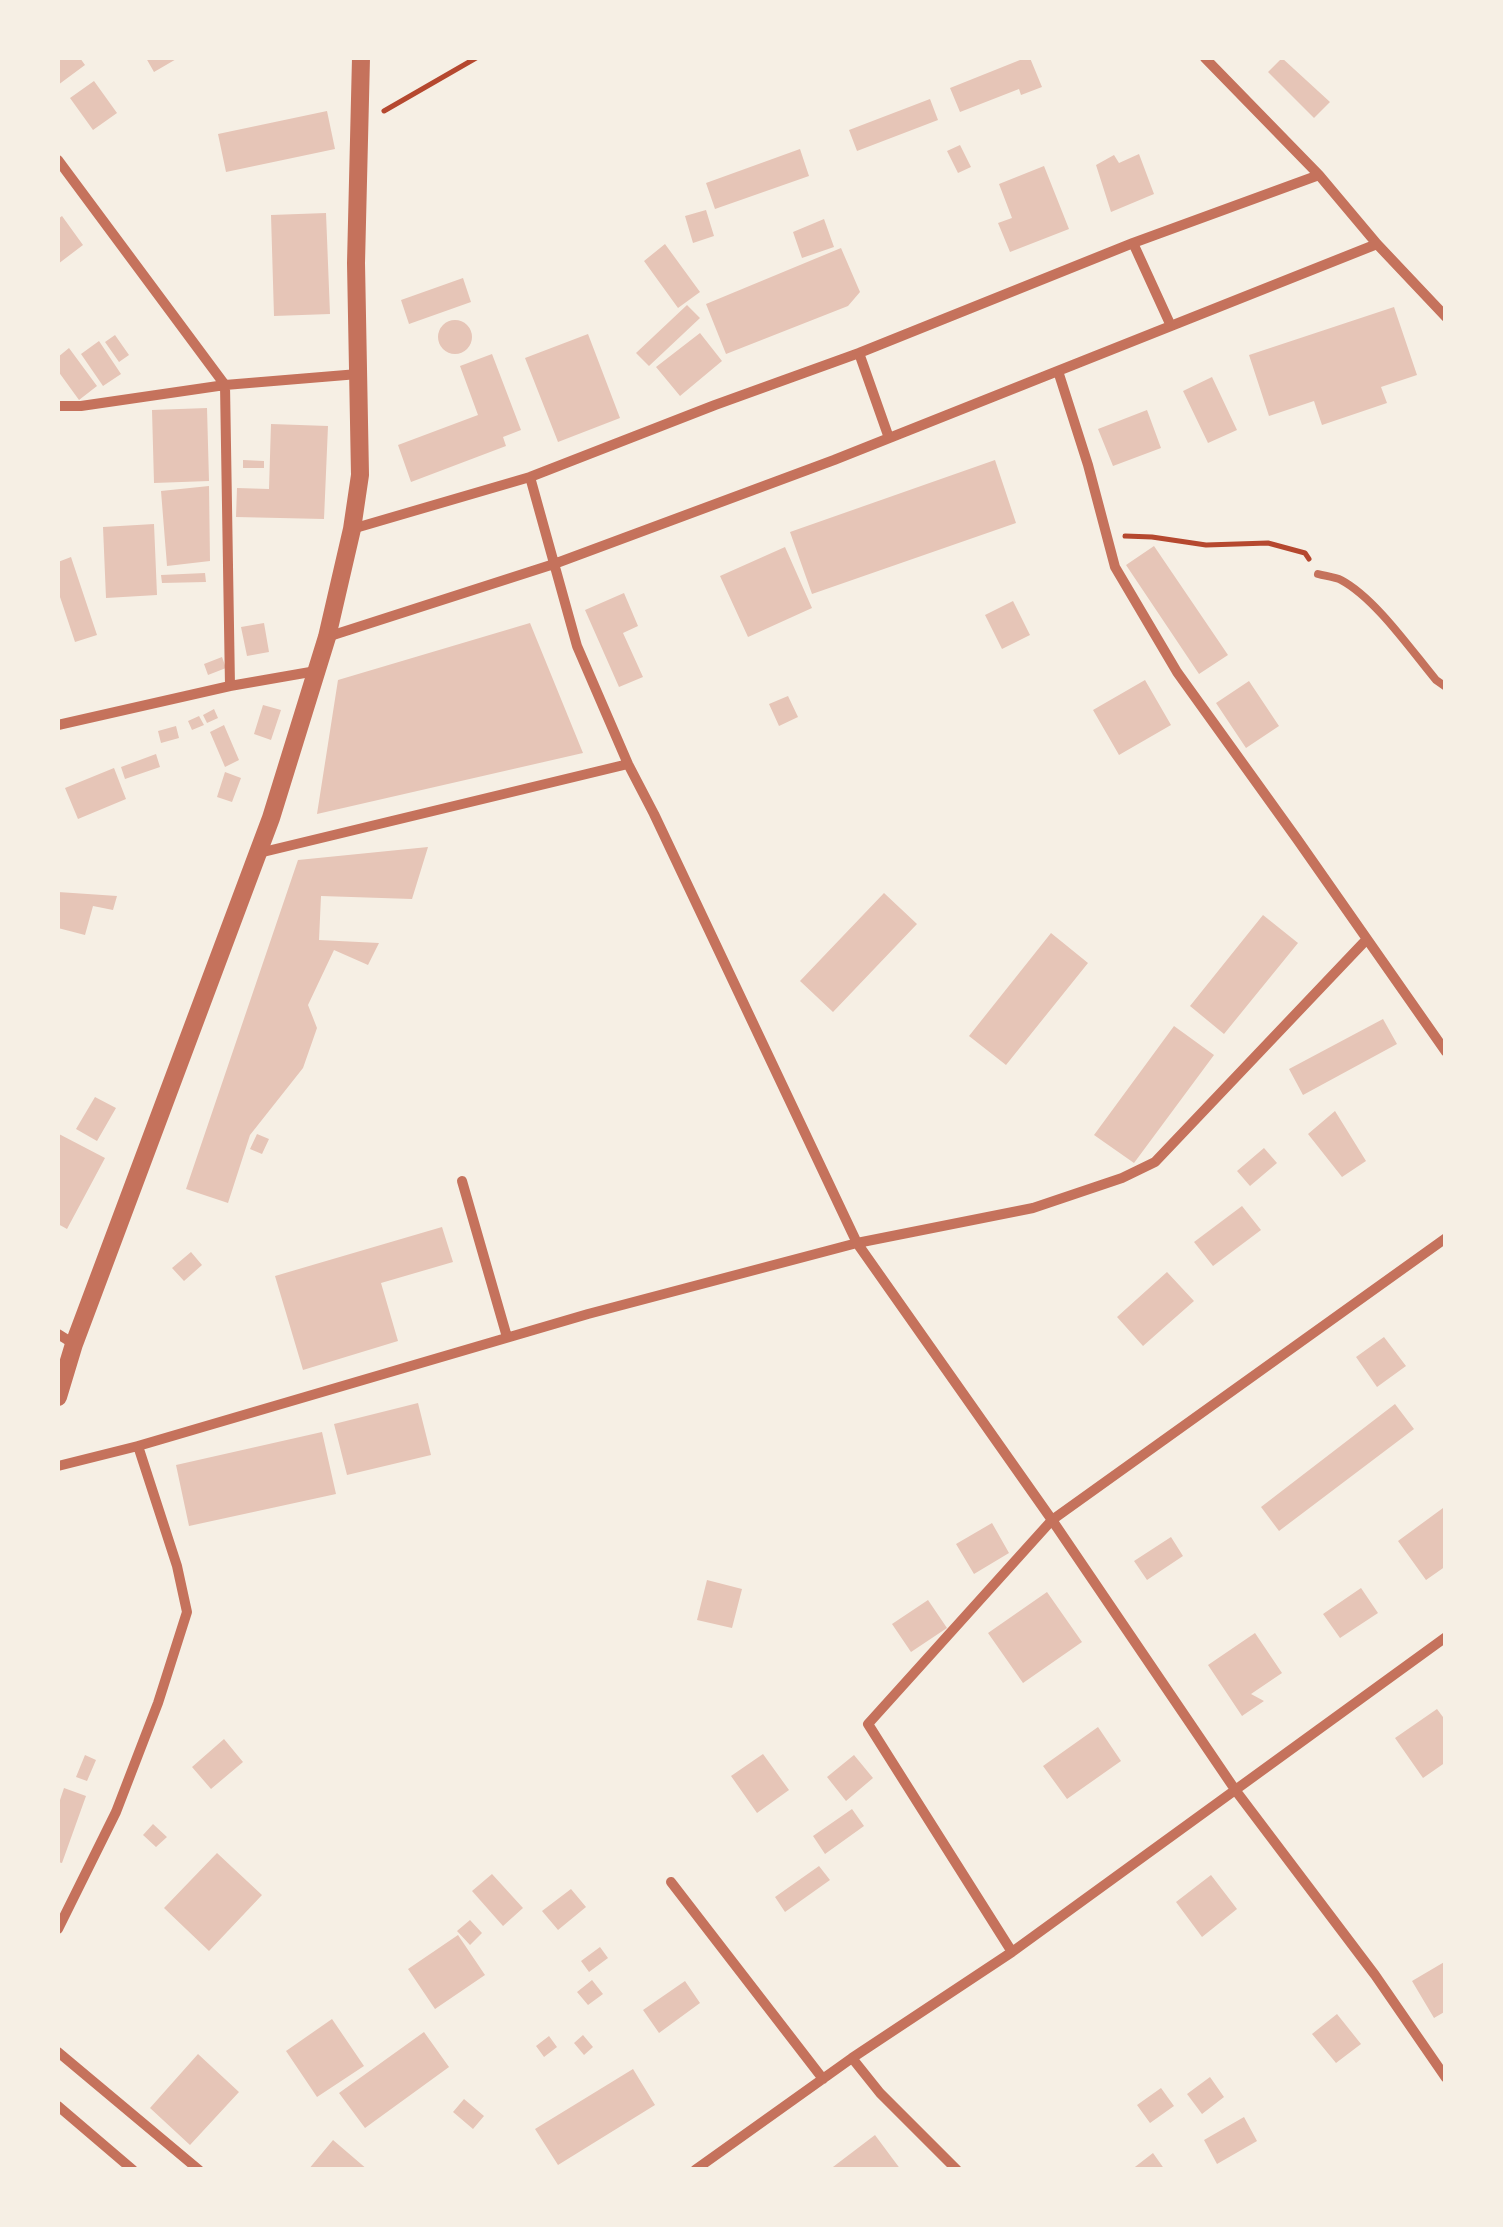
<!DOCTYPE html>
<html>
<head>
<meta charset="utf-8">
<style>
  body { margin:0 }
  #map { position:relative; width:1503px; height:2227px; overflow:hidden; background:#f6efe4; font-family:Barlow,sans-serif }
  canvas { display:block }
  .frame { position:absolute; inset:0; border:60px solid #f6efe4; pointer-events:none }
</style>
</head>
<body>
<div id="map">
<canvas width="1503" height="2227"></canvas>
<div class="frame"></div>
</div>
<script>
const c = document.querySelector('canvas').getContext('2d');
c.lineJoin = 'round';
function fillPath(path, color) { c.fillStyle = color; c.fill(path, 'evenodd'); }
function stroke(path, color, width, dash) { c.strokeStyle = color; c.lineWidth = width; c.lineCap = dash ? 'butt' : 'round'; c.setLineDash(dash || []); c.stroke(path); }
fillPath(new Path2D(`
  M 58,58 L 80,58 L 85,65 L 58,85 Z
  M 146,58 L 178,58 L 154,72 Z
  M 1025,58 L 1030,58 L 1042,87 L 1021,95 L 1019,89 L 960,112 L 950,88 Z
  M 1282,58 L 1330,102 L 1314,118 L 1268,72 Z
  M 94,81 L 117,113 L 93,130 L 70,98 Z
  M 930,99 L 938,120 L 857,151 L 849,130 Z
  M 327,111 L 335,149 L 226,172 L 218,134 Z
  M 960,145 L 971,167 L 958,173 L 947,151 Z
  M 800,149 L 809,176 L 715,209 L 706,183 Z
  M 1139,154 L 1154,194 L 1111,212 L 1096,165 L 1114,155 L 1119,163 Z
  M 1044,166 L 1069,229 L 1010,252 L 998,223 L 1012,218 L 999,184 Z
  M 706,210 L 714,236 L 693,243 L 685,216 Z
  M 326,213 L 330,314 L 274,316 L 271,215 Z
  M 62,216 L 83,245 L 58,264 L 58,219 Z
  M 824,219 L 834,247 L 802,258 L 793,232 Z
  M 665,244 L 700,292 L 678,308 L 644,261 Z
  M 841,248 L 860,292 L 848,306 L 726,354 L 706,304 Z
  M 463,278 L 471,302 L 409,324 L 401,300 Z
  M 687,305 L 700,318 L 649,366 L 636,353 Z
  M 1394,307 L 1417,375 L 1381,387 L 1387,403 L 1322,425 L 1314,401 L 1269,416 L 1249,355 Z
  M438 337a17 17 0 1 1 34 0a17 17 0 1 1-34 0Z
  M 700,333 L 722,361 L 680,396 L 656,367 Z
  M 588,334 L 620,418 L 558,442 L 525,358 Z
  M 115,335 L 129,355 L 119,362 L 105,342 Z
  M 99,341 L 121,374 L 103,386 L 81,354 Z
  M 69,348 L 97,386 L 79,400 L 58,371 L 58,357 Z
  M 492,354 L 521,430 L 503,437 L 506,446 L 411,482 L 398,445 L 478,415 L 460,366 Z
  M 1212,377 L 1237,430 L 1208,443 L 1183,391 Z
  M 207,408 L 209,481 L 154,483 L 152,410 Z
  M 1147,410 L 1161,448 L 1113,466 L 1098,429 Z
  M 271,424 L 328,426 L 324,519 L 236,517 L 237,488 L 269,489 Z
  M 243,460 L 264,461 L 264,468 L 243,468 Z
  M 995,460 L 1016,523 L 812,594 L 790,532 Z
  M 209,486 L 210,561 L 167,566 L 161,491 Z
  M 154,524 L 157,595 L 106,598 L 103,527 Z
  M 1154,546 L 1228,655 L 1199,674 L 1126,565 Z
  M 785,547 L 812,608 L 748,637 L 720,576 Z
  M 71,557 L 97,635 L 75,642 L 58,591 L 58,562 Z
  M 205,573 L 206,582 L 162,583 L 161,575 Z
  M 624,593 L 638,626 L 623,633 L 643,677 L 619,687 L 585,610 Z
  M 1013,601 L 1030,635 L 1002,649 L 985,615 Z
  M 264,623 L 269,652 L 247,656 L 241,627 Z
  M 530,623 L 583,753 L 317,814 L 338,680 Z
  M 222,657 L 226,668 L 208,675 L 204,664 Z
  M 1145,680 L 1171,725 L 1119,755 L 1093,710 Z
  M 1249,681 L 1279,726 L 1246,748 L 1216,703 Z
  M 788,696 L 798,717 L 779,726 L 769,704 Z
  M 263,705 L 281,710 L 271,740 L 254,734 Z
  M 214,709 L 218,718 L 207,723 L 203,715 Z
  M 199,716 L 204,725 L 192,730 L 188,721 Z
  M 224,725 L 239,760 L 225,767 L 210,732 Z
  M 176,726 L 179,738 L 161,743 L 158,731 Z
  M 156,754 L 160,767 L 125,779 L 121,767 Z
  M 114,768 L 126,799 L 78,819 L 65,788 Z
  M 225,772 L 241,778 L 232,802 L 217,797 Z
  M 428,847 L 412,899 L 321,896 L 319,940 L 379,943 L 368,965 L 334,950 L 308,1005 L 317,1028 L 303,1068 L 250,1135 L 228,1203 L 186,1189 L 298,860 Z
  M 58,892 L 117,896 L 113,910 L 93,906 L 85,935 L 58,928 Z
  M 884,893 L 917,924 L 833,1012 L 800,981 Z
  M 1263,915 L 1298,943 L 1224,1034 L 1190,1006 Z
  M 1051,933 L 1088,963 L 1006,1065 L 969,1036 Z
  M 1383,1019 L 1397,1044 L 1303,1095 L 1289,1069 Z
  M 1174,1026 L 1214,1055 L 1134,1163 L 1094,1135 Z
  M 95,1097 L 116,1108 L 97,1141 L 76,1129 Z
  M 1335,1111 L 1366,1161 L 1342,1177 L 1308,1134 Z
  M 59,1134 L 105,1158 L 67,1229 L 58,1224 Z
  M 257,1134 L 269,1139 L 262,1154 L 250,1149 Z
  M 1264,1148 L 1277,1163 L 1250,1186 L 1237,1171 Z
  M 1242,1206 L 1261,1230 L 1213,1266 L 1194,1242 Z
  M 442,1227 L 453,1262 L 381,1283 L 398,1341 L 303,1370 L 275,1276 Z
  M 191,1252 L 202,1265 L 184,1281 L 172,1268 Z
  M 1167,1272 L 1194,1301 L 1143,1346 L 1117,1317 Z
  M 1384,1337 L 1406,1366 L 1377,1387 L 1356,1357 Z
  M 418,1403 L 431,1455 L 347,1475 L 334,1424 Z
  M 1395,1404 L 1414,1429 L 1279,1531 L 1261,1507 Z
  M 322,1432 L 336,1494 L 189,1526 L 176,1465 Z
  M 1443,1508 L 1446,1512 L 1446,1566 L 1426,1580 L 1398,1541 Z
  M 992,1523 L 1009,1553 L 974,1574 L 956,1544 Z
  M 1171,1537 L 1183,1556 L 1147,1580 L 1134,1561 Z
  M 707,1580 L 742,1589 L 732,1628 L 697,1620 Z
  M 1361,1588 L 1378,1613 L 1340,1638 L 1323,1614 Z
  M 1047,1592 L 1082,1642 L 1023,1683 L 988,1633 Z
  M 928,1600 L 947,1628 L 911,1652 L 892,1624 Z
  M 1255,1633 L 1282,1673 L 1251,1694 L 1264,1701 L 1242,1716 L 1208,1665 Z
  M 1437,1709 L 1446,1721 L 1446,1762 L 1423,1778 L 1395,1738 Z
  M 1098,1727 L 1121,1761 L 1067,1799 L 1043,1766 Z
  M 224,1739 L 243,1762 L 211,1789 L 192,1767 Z
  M 763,1754 L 789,1790 L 757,1813 L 731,1776 Z
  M 85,1755 L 96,1760 L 87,1781 L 76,1777 Z
  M 854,1755 L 873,1778 L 846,1801 L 827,1777 Z
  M 64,1788 L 86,1796 L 62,1863 L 58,1862 L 58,1806 Z
  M 852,1809 L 864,1826 L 825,1854 L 813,1836 Z
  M 153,1824 L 167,1837 L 156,1847 L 143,1835 Z
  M 217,1853 L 262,1895 L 209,1951 L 164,1908 Z
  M 819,1866 L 830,1880 L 785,1912 L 775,1897 Z
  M 492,1874 L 523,1908 L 503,1926 L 472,1891 Z
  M 1211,1875 L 1237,1909 L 1202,1937 L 1176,1902 Z
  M 571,1889 L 586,1907 L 558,1930 L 542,1911 Z
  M 470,1920 L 482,1933 L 470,1945 L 457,1931 Z
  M 458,1935 L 485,1975 L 435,2009 L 408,1969 Z
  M 600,1947 L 608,1958 L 589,1972 L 581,1961 Z
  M 1446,1961 L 1446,2011 L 1434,2018 L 1412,1981 Z
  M 592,1980 L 603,1994 L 588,2005 L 577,1992 Z
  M 685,1981 L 700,2003 L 659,2033 L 643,2010 Z
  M 1337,2014 L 1361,2044 L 1336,2063 L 1312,2034 Z
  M 332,2019 L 364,2066 L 317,2097 L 286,2051 Z
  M 424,2032 L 449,2067 L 365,2128 L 339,2093 Z
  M 583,2035 L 593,2047 L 584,2055 L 574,2043 Z
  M 549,2036 L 557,2047 L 544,2057 L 536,2046 Z
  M 198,2054 L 239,2092 L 190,2145 L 150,2108 Z
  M 633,2069 L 655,2105 L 558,2165 L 535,2129 Z
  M 1210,2077 L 1224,2097 L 1202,2114 L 1187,2094 Z
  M 1161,2088 L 1174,2106 L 1150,2123 L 1137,2105 Z
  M 464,2099 L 484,2116 L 473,2129 L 453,2112 Z
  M 1244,2117 L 1257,2141 L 1217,2164 L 1204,2140 Z
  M 875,2135 L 901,2170 L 829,2170 Z
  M 333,2140 L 368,2170 L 308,2170 Z
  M 1153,2153 L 1165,2170 L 1131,2170 Z`), '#e6c5b7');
stroke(new Path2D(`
  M 384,111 L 476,58
  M 1125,536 L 1152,537 L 1206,545 L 1268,543 L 1305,553 L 1309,559`), '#b5482f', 5);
stroke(new Path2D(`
  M 1318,574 C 1325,576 1335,577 1341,580 C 1375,598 1411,650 1436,680 L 1446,687`), '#c5725c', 8);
stroke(new Path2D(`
  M 1205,58 L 1319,175 L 1377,244 L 1446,317
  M 58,160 L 225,385 L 230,686
  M 1133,243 L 1171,326
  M 859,353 L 889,438
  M 1058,371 L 1088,465 L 1115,567 L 1177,672 L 1297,839 L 1446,1052
  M 58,406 L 81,406 L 225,385 L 358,374
  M 530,477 L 577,646 L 628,764 L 654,814 L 857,1243 L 1052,1520 L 1236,1791 L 1375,1975 L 1446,2078
  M 352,529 L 530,477 L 715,405 L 859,353 L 1133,243 L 1319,175
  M 327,637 L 554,564 L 834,460 L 1377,244
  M 58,725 L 230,686 L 316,671
  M 259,853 L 628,764
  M 462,1181 L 507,1337
  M 58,1334 L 74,1344
  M 58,1466 L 138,1446 L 588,1314 L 857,1243 L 1033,1208 L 1122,1178 L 1155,1162 L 1367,939
  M 671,1882 L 823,2079
  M 58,1929 L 116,1812 L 158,1703 L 187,1612 L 177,1566 L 138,1446
  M 1012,1952 L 868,1724 L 1052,1520 L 1446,1238
  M 58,2052 L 199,2170
  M 852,2058 L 880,2093 L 957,2170
  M 58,2106 L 133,2170
  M 695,2170 L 852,2058 L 1012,1952 L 1446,1637`), '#c5725c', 10);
stroke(new Path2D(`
  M 58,1397 L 74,1344 L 271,818 L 327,637 L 352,529 L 360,475 L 356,263 L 361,58`), '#c5725c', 18);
</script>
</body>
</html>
